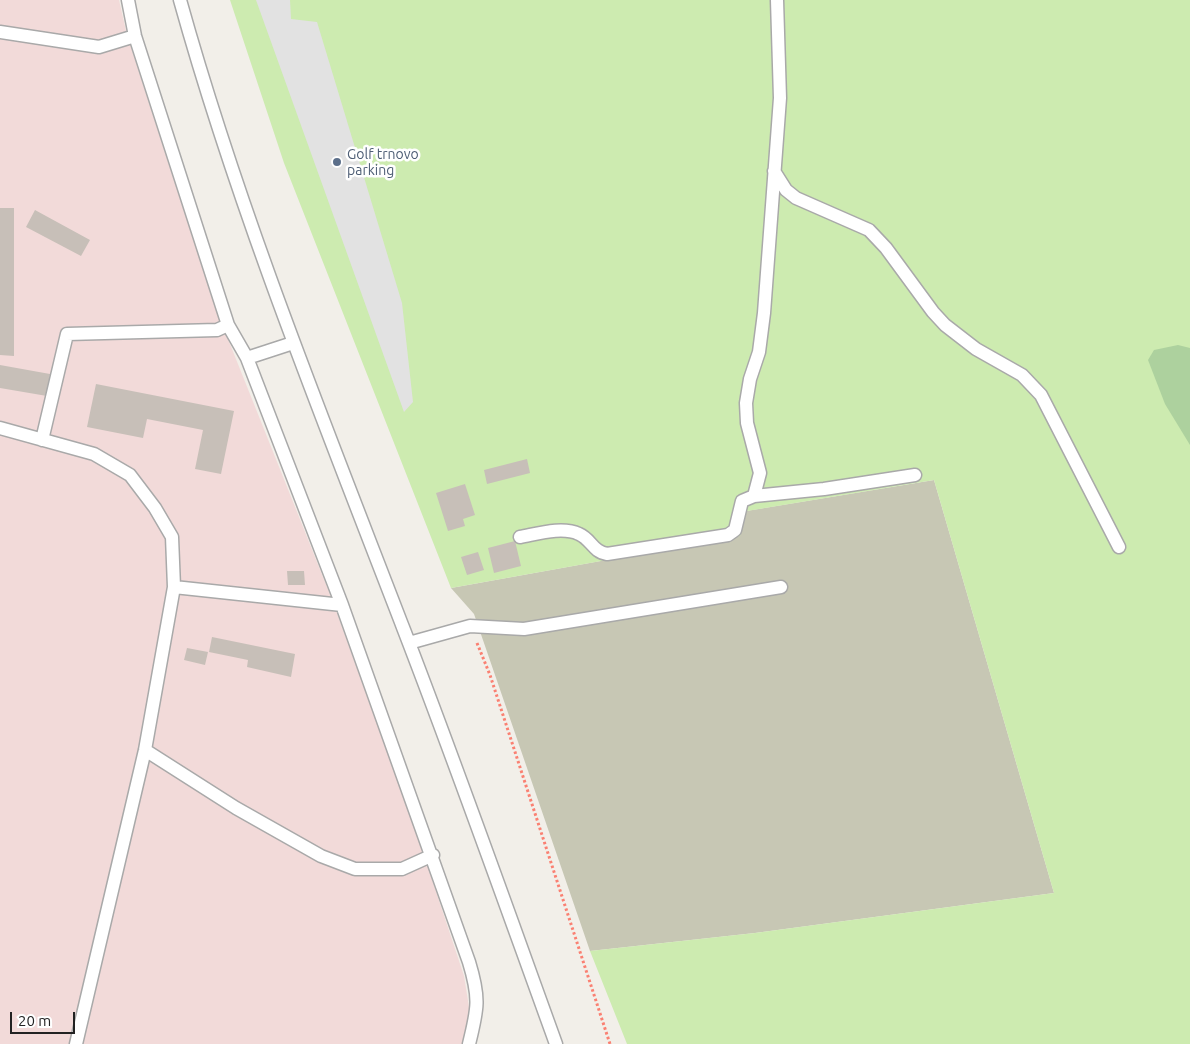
<!DOCTYPE html>
<html>
<head>
<meta charset="utf-8">
<style>
  body { margin:0 }
  #map { position:relative; width:1190px; height:1044px; overflow:hidden; background:#f2efe9; font-family:Ubuntu,sans-serif }
  canvas { display:block }
  .scale { position:absolute; left:10px; top:1012px; width:65px; height:22px; box-sizing:border-box; border:2px solid #222; border-top:0; padding-left:6px; font-size:15px; line-height:18px; white-space:nowrap; color:#222; -webkit-text-stroke:4px #fff; paint-order:stroke }
</style>
</head>
<body>
<div id="map">
<canvas width="1190" height="1044"></canvas>
<div class="scale">20 m</div>
</div>
<script>
const c = document.querySelector('canvas').getContext('2d');
c.lineJoin = 'round';
function fillPath(path, color) { c.fillStyle = color; c.fill(path, 'evenodd'); }
function stroke(path, color, width, dash) { c.strokeStyle = color; c.lineWidth = width; c.lineCap = dash ? 'butt' : 'round'; c.setLineDash(dash || []); c.stroke(path); }
function write(font, color, halo, rows, align = 'center') {
  c.font = font + ' Ubuntu,sans-serif'; c.lineWidth = 5; c.setLineDash([]); c.textBaseline = 'middle'; c.strokeStyle = halo; c.fillStyle = color; for (const [text, x, y, turn = 0] of rows) {
    c.save(); c.translate(x, y); c.rotate((+turn || 0) * Math.PI / 180); c.textAlign = isNaN(turn) ? turn : align; if (halo) c.strokeText(text, 0, 0); c.fillText(text, 0, 0); c.restore();
  }
}
fillPath(new Path2D(`
  M 0,0 L 119,0 L 127,35 L 214,304 L 333,602 L 419,840 L 464,976 L 475,1044 L 0,1044 Z`), '#f2dad9');
fillPath(new Path2D(`
  M 934,480 L 1054,893 L 755,933 L 590,951 L 474,614 L 451,588 L 739,536 L 746,511 Z`), '#c7c7b4');
fillPath(new Path2D(`
  M 230,0 L 1190,0 L 1190,1044 L 627,1044 L 590,951 L 755,933 L 1054,893 L 934,480 L 747,511 L 740,536 L 451,588 L 284,163 Z`), '#cdebb0');
fillPath(new Path2D(`
  M 1178,345 L 1190,348 L 1190,445 L 1165,404 L 1148,360 L 1154,350 Z`), '#add19e');
fillPath(new Path2D(`
  M 256,0 L 290,0 L 291,19 L 317,22 L 402,303 L 413,402 L 404,412 Z`), '#e2e2e2');
fillPath(new Path2D(`
  M 0,208 L 14,208 L 14,356 L 0,355 Z
  M 35,210 L 90,240 L 81,256 L 26,227 Z
  M 0,365 L 50,374 L 47,396 L 0,388 Z
  M 96,384 L 234,411 L 221,474 L 195,469 L 203,430 L 147,419 L 143,438 L 87,427 Z
  M 527,459 L 530,473 L 487,484 L 484,470 Z
  M 465,484 L 475,515 L 463,519 L 465,526 L 448,531 L 436,493 Z
  M 515,541 L 521,566 L 494,573 L 488,548 Z
  M 478,552 L 484,570 L 467,575 L 461,557 Z
  M 287,571 L 304,571 L 305,585 L 288,585 Z
  M 212,637 L 295,654 L 291,677 L 247,667 L 248,660 L 209,652 Z
  M 187,648 L 208,652 L 205,665 L 184,660 Z`), '#c7bfb8');
const lane = new Path2D(`
  M 128,0 L 135,36 L 228,325 L 247,358 L 342,605 L 469,962 C 480,998 478,1008 469,1044
  M 180,0 C 240,215 324,422 404,630 C 457,767 506,906 556,1044
  M 0,32 L 99,47 L 135,36
  M 774,171 L 786,190 L 796,198 L 869,230 L 886,248 L 933,312 L 945,325 L 976,349 L 1022,375 L 1041,395 L 1119,547
  M 247,358 L 293,343
  M 0,428 L 94,454 L 130,475 L 155,508 L 172,537 L 174,587 L 145,750 L 76,1044
  M 42,440 L 67,334 L 217,330 L 228,325
  M 754,496 L 824,489 L 915,475
  M 520,537 C 537,534 562,526 579,534 C 591,539 593,552 607,554 L 728,535 L 735,530 L 742,501 L 754,496 L 760,473 L 747,423 L 746,403 L 750,379 L 759,352 L 764,313 L 780,98 L 777,0
  M 174,587 L 342,605
  M 409,643 L 470,626 L 524,629 L 781,587
  M 145,750 L 236,808 L 321,856 L 355,869 L 402,869 L 433,855`);
stroke(lane, '#a9a9a9', 15);
stroke(new Path2D(`
  M 477,643 L 490,675 L 610,1044`), '#fa8072', 3, [2.5, 2.5]);
stroke(lane, '#fff', 12);
for (const [x, y, r, color] of [
  [337,162,5,"#5c6f8a"]
]) { const dot = new Path2D(); dot.arc(x, y, r, 0, 2 * Math.PI); c.fillStyle = color; c.fill(dot); stroke(dot, '#fff', 2); }
write('14px', '#4e5e75', '#fff', [
  ["Golf trnovo",347,154],
  ["parking",347,170]
], 'left');
</script>
</body>
</html>
